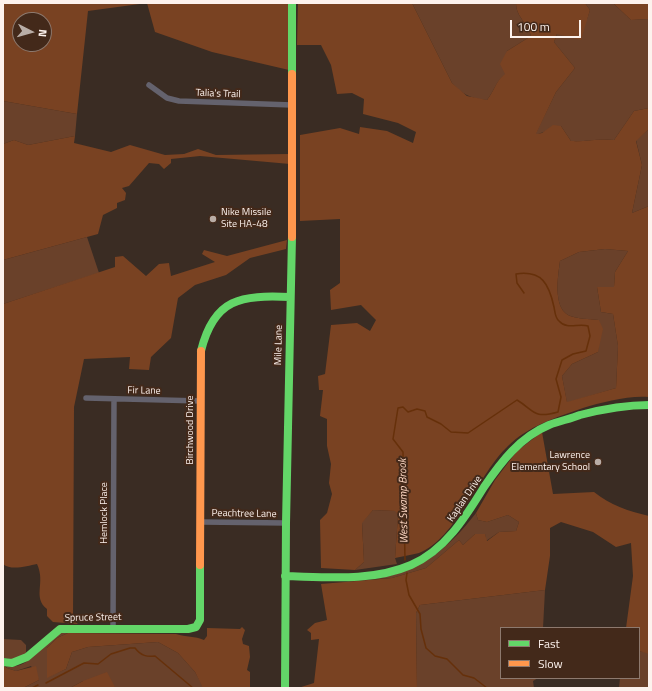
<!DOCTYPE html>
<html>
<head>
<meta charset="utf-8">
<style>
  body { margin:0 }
  #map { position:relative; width:652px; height:691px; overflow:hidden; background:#3a2c23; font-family:"Titillium Web",sans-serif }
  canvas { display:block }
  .frame { position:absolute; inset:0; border:4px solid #fdf2ed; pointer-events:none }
  .legend { position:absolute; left:500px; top:627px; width:140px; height:52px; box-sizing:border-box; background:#43291a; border:1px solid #8d796e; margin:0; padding:5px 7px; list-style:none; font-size:12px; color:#fdf2ed }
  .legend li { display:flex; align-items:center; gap:8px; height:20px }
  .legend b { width:20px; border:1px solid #8d796e }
  .north { position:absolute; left:12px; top:12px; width:40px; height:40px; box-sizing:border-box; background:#43291a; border:1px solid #8d796e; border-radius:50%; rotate:96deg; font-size:11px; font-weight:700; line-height:16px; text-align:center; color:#fdf2ed }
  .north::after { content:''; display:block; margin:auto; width:14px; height:18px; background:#b9ada6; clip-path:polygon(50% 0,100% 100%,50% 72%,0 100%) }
  .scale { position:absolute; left:510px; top:20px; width:71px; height:18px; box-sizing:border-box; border:2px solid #fdf2ed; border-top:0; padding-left:5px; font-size:12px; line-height:14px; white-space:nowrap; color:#fdf2ed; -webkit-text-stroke:3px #43291a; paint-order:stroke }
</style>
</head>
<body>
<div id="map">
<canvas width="652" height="691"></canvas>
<div class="frame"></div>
<ul class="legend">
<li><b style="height:5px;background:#63d668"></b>Fast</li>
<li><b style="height:5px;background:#ff974d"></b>Slow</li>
</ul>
<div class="north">N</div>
<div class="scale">100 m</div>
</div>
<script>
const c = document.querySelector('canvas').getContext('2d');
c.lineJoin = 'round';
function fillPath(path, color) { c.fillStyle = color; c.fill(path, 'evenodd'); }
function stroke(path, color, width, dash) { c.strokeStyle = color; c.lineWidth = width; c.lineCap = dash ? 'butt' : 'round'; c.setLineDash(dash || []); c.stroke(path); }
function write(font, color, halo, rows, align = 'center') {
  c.font = font + ' "Titillium Web",sans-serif'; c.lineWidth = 4; c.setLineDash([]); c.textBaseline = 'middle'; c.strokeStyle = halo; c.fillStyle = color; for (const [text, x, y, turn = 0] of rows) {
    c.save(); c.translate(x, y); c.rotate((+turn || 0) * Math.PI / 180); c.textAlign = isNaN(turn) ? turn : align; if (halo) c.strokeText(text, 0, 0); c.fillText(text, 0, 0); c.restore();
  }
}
fillPath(new Path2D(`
  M 412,3 L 516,3 C 516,17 528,23 531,36 L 507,51 L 506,74 C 495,82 495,90 487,100 C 471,99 462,94 452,83 Z
  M 585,3 L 613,3 L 631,20 L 649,19 L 649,108 L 634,111 L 614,140 C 600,138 586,142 571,141 L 561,126 L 535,135 L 556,92 L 575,68 L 554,42 L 557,34 L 587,19 L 590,10 Z
  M 3,101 L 77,114 L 75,136 L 28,145 L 14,140 L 3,144 Z
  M 649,129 L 649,206 L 632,213 L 642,165 L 636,140 Z
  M 87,237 L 99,273 L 3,304 L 3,260 Z
  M 605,249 L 628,251 L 615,272 L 614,287 L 597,287 L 601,312 L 613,314 L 618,346 L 616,388 L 567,403 L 562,376 L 572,364 L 598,352 L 599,320 C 590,319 575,319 568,315 C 553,306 558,276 560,261 L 579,252 Z
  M 373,510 L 396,511 L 398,516 L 395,558 L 397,564 L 355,570 L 364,562 L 362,522 Z
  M 476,513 L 478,520 L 487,522 L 508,515 L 519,522 L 516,531 L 499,532 L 486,541 L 485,534 L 475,534 L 463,545 L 459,540 L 426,568 L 392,578 L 375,579 C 421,571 447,550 476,513 Z
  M 545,590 L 543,628 L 501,628 L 501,678 L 538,678 L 533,681 L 534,688 L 417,688 L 416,613 L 420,605 Z
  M 60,633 L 68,633 L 57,638 L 47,648 L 47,677 L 66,669 L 72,652 L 88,647 L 158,642 L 178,653 L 195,672 L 204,688 L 115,687 L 83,681 L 70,688 L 23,688 L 39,680 L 31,666 L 16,671 L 7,668 L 6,666 C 25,669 32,656 45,644 C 49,640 55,637 60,633 Z
  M 3,639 L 21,640 L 26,645 L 26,654 L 18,660 L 3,658 Z
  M 639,651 L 649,653 L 649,688 L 619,688 L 620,678 L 639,678 Z`), '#6a412a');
fillPath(new Path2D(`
  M 3,3 L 288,3 L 289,70 L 212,52 L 155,32 L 147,3 L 88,11 L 77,114 L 3,101 ZM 20,20 L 44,20 L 44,44 L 20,44 Z
  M 298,3 L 412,3 L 452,83 L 467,96 L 487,100 C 495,90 495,82 505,74 L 500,64 L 507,51 L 531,36 C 528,23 516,17 516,3 L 585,3 L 590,10 L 581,40 L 557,34 L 554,42 L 575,68 L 556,92 L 536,134 L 542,133 L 553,125 L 561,126 L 571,141 C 586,142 599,138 614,140 L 634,111 L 649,108 L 649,129 L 636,141 L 642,165 L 632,213 L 649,206 L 649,397 C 630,395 602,402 583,408 C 557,417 528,426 508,446 C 479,473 456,539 419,553 C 412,555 403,556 395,558 L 398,515 L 395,511 L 373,510 L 362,523 L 364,562 L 355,570 L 321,568 L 320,520 L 327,513 L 332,494 L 329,483 L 331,464 L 327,446 L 327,419 L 320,416 L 323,390 L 319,390 L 318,376 L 325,374 L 331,325 L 357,323 L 370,331 L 376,320 L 361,305 L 331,310 L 330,290 L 340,283 L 340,219 L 300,221 L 300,135 L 340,128 L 359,134 L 360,127 L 387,131 L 413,143 L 416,132 L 398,123 L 363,114 L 364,99 L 352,93 L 337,94 L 331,65 L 321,45 L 297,45 ZM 605,249 L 628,251 L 615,272 L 614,287 L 597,287 L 601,312 L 613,314 L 618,346 L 616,388 L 567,402 L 562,376 L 572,364 L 598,352 L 603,329 L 599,320 C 590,319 575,319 568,315 C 553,306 558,276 560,261 L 579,252 Z
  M 613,3 L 649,3 L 649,19 L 631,20 Z
  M 75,136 L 74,143 L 111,152 L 130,145 L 165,155 L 184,154 L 198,149 L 216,155 L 289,154 L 290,164 L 200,156 L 171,159 L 171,163 L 164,169 L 159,164 L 149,163 L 129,186 L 122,188 L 126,193 L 125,200 L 117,203 L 117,208 L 103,215 L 98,234 L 3,260 L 3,144 L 14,140 L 28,145 Z
  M 287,240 L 286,249 L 250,258 L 226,275 L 195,285 L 178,298 L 171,338 L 151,357 L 149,370 L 129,369 L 130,357 L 84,359 L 74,407 L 73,620 L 78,624 L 53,622 L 47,616 L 47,609 C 32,597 46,583 37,564 C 27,566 11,571 3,564 L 3,304 L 115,267 L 115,257 L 123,256 L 146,276 L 159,264 L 169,263 L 171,276 L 215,262 L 202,254 L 204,250 L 227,256 Z
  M 542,432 L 553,494 L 594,492 C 610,505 628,511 649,516 L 649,654 L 639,651 L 639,628 L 626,628 L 633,576 L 631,543 L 616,547 L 593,532 L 561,522 L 550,528 L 550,556 L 545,590 L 420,605 L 416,613 L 417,688 L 298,688 L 314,683 L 319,639 L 311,640 L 311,633 L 307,630 L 315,623 L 327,620 L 321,584 L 392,578 L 426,568 L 459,540 L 463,545 L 475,534 L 485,534 L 487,541 L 499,532 L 516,531 L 519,522 L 508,515 L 487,522 L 478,520 L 476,513 L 495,480 L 517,451 Z
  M 242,627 L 245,630 L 242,639 L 243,644 L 249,646 L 250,657 L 247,670 L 250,672 L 250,688 L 203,688 L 195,672 L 178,653 L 158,642 L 88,647 L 72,652 L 66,669 L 47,678 L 47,648 L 57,638 L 68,633 L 176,634 C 186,637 195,636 204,640 L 207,636 L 207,628 L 240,629 Z
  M 3,665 L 7,668 L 16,671 L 36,666 L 39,680 L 23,688 L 3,688 Z
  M 107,672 L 115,687 L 133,688 L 70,688 L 83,681 Z`), '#794222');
stroke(new Path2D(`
  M 405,560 L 403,452 L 393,439 L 398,408 L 403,407 L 408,412 L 417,409 L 425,411 L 427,417 L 441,424 L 451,432 L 468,433 L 517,400 C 535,411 533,419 558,412 L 561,397 L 556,379 L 562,360 L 573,354 L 586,351 L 590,336 L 588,326 C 578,323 567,330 559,321 C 555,318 555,312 554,307 C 549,284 542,270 516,274 L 517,283 L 524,293
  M 407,573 L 406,580 L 409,595 L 420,614 L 421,629 L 426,648 L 435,656 L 447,659 L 463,675 L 474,678 L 487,688
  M 46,683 L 84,663 L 98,664 L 111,654 L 130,648 L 135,648 C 141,656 147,657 155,656 L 193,688
  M 32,688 L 38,685`), '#66300a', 1.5);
stroke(new Path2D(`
  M 149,85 L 167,98 L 179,101 L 292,105
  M 86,398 L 201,401
  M 201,522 L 286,523
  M 113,628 L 114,399`), '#64626d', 5.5);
stroke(new Path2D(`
  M 292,3 L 292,74
  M 201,351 C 214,298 241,295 290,297
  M 285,576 C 326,577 372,582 411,565 C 445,550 465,518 484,487 C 501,462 520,437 549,425 C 559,421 570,419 580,415 C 603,409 625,405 649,405
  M 3,662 L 12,663 L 27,657 L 60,629 L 188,629 L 196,627 L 200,620 L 200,565
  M 285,688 L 286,523 L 292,237`), '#63d668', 8);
stroke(new Path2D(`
  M 292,74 L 292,237
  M 200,565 L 201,351`), '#ff974d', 8);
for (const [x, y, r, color] of [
  [213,219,4,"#b9ada6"],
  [598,462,4,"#b9ada6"]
]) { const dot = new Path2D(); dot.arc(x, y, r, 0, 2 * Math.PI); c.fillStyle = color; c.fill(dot); stroke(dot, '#43291a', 1.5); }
write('10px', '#fdf2ed', '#43291a', [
  ["Talia's Trail",218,94,2],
  ["Mile Lane",279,345,-89],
  ["Fir Lane",144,391,1],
  ["Birchwood Drive",191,430,-90],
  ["Kaplan Drive",465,499,-56],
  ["Hemlock Place",105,513,-90],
  ["Peachtree Lane",244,514,1],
  ["Spruce Street",93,618,-1]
]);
write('10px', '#fdf2ed', '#43291a', [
  ["Nike Missile",221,213],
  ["Site HA-48",221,225],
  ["Lawrence",590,456,"right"],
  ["Elementary School",590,468,"right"]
], 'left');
write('italic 11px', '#fed8c4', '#43291a', [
  ["West Swamp Brook",404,501,-91]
]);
</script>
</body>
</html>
